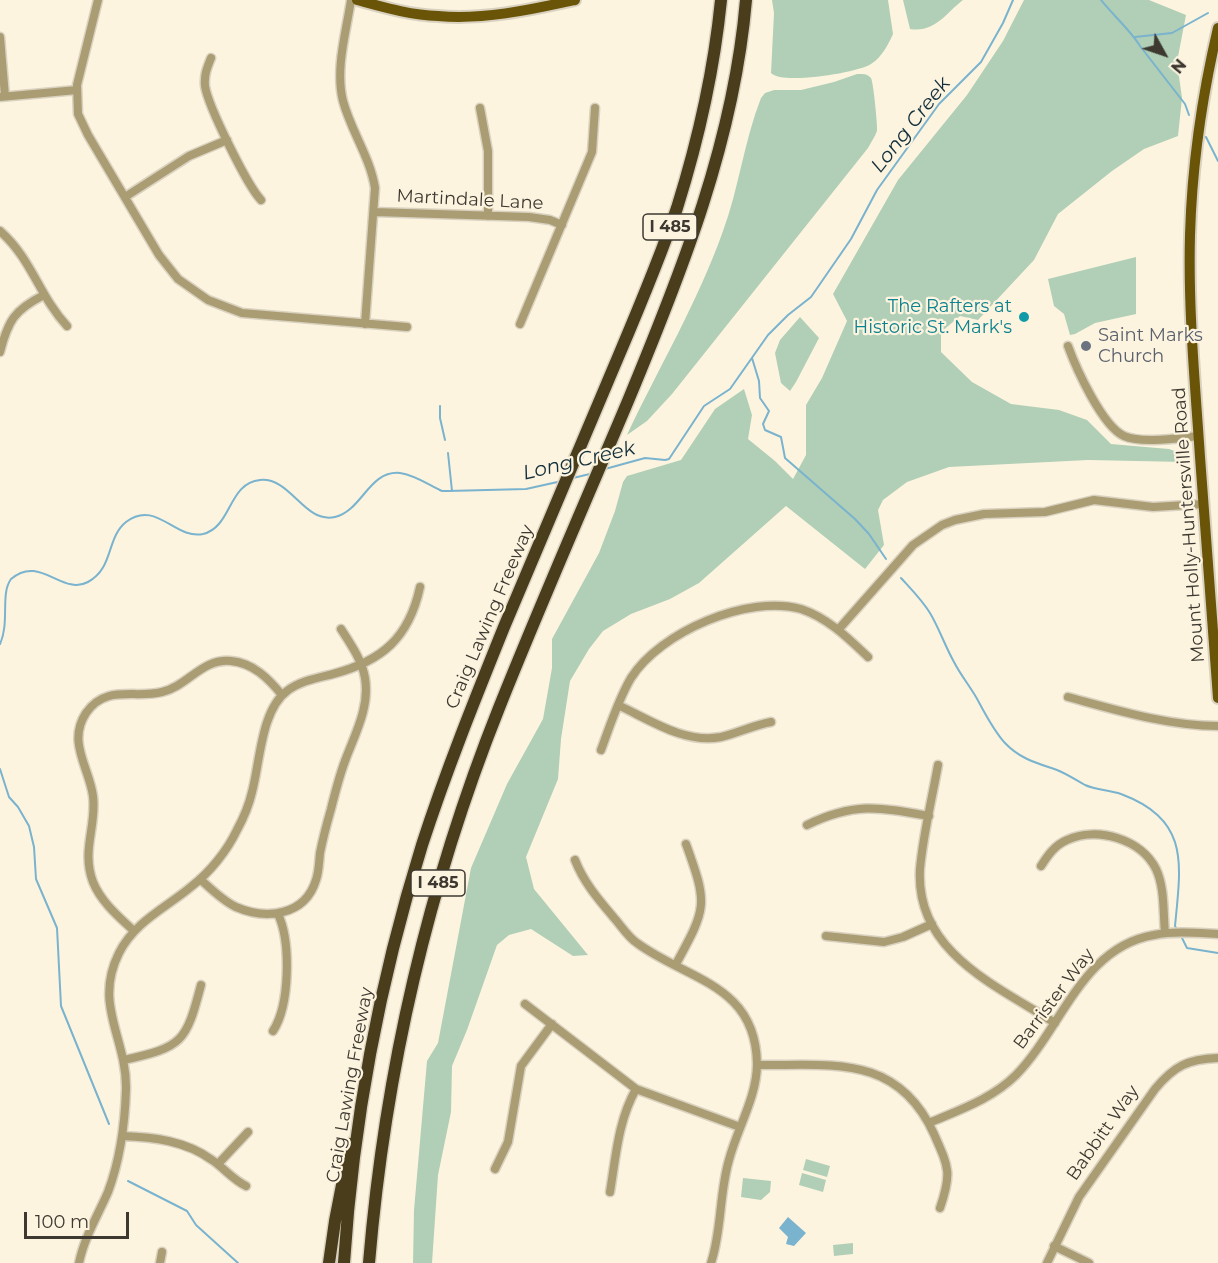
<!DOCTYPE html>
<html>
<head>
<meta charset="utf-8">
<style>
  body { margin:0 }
  #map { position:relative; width:1218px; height:1263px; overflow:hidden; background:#fdf4e0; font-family:Montserrat,sans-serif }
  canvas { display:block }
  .north { position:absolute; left:1134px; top:24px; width:60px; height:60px; -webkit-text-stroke:4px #fdf4e0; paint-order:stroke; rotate:130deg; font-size:16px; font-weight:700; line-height:24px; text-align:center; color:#3d3931 }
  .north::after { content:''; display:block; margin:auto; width:21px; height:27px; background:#3d3931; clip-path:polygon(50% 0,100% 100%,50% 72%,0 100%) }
  .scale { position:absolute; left:24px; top:1212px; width:105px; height:27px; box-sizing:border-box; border:3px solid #3d3931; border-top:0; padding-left:8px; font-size:18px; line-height:21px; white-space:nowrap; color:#3d3931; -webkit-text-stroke:4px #fdf4e0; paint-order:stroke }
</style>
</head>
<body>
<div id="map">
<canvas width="1218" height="1263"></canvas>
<div class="north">N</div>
<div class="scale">100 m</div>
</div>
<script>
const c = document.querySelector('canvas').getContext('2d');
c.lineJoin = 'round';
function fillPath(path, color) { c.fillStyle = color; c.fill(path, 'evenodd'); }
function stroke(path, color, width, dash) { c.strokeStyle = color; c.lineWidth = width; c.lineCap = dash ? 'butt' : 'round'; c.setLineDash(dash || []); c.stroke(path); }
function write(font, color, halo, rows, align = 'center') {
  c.font = font + ' Montserrat,sans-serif'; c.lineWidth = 4.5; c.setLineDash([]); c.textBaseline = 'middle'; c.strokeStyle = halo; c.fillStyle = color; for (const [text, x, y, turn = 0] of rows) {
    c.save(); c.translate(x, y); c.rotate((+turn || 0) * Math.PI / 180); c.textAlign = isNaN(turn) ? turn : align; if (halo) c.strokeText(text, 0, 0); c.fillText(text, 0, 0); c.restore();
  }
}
fillPath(new Path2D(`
  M 772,0 L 888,0 L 893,34 C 888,45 882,57 871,64 C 857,73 782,85 771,73 L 774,13 Z
  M 903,0 L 963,0 C 946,13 935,33 910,29 Z
  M 1024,0 L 1149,0 L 1186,15 L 1177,62 L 1182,98 L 1178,136 L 1144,149 L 1112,171 L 1058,214 L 1034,260 L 978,320 L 960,316 L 941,332 L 941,352 L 972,382 L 1011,404 L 1059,410 L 1087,420 L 1111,444 L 1169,449 L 1186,455 L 1185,462 L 1088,460 L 949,467 L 907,482 L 883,500 L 878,510 L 884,545 L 865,569 L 786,506 L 699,583 L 670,599 L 631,614 L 603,631 L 589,649 L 570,681 L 561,739 L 558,779 L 526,857 L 534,889 L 588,955 L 573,956 L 531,929 L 509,935 L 497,945 L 467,1030 L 452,1066 L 451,1112 L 438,1175 L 432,1263 L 413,1263 L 414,1210 L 427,1061 L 438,1043 L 471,868 L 507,784 L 543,719 L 552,668 L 552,639 L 599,553 L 615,511 L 623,482 L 627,476 L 681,460 L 715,409 L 744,389 L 752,415 L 748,439 L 775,461 L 793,479 L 806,455 L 806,405 L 822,378 L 847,321 L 833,294 L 898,180 L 967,95 L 1003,41 Z
  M 857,74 C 862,74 867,73 871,78 C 873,80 878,127 877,131 C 875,137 871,142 868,148 L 672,394 L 647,421 L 627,435 C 659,367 698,302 723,231 C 739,188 744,141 761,98 L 765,93 L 774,90 L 801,90 L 834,82 Z
  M 1136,257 L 1136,314 L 1095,323 L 1075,334 L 1070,335 L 1064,314 L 1054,306 L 1048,279 Z
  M 800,317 L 819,338 L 796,382 L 790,391 L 781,383 L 775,353 L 780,340 Z
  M 806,1159 L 830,1166 L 827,1177 L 803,1170 Z
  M 802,1173 L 826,1180 L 823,1192 L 799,1185 Z
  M 743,1178 L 771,1181 L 770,1192 L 761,1200 L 741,1197 Z
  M 853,1243 L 853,1254 L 834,1256 L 833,1245 Z`), '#b0cfb6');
fillPath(new Path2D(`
  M 788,1217 L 806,1233 L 794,1246 L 786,1244 L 788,1237 L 779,1228 Z`), '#79b3ce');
stroke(new Path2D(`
  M 1101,0 C 1112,14 1132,32 1140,46 L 1185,104 L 1189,115
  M 1135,37 L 1172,33 L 1208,13
  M 1206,137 L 1218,161
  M 752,358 L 759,381 L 760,398 L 769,411 L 763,424 L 765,430 L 781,437 L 785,458 L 855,519 L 869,534 L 886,559
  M 440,406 L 440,418 L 445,440
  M 448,453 L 452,491
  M 605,469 L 645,458 L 665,460 L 669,459 L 704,406 L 730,389 L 768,335 L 788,315 L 811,297 L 851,239 L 877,190 L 939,104 L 981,62 L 1003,23 L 1013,0
  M 573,478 L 594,473
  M 901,578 C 911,589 922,600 930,613 C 939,628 945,646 954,662 C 960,674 969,685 976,697 C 985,713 993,730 1005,743 C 1020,759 1037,763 1057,770 C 1067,774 1076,780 1085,785 C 1096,790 1109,790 1121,794 C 1190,820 1181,863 1175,926 L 1178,931
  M 0,644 C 10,622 0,594 11,579 C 40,554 62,596 88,582 C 114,568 106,538 126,522 C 156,499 175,540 203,534 C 232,527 228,483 260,480 C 291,477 304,524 335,517 C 362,511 369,470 400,473 C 415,475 429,485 442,491 L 448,491 L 526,489 L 562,481
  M 0,769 L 9,797 L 18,807 L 29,826 L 34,847 L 36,879 L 57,928 L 61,1006 L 109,1124
  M 1181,936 L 1187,948 L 1218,953
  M 128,1181 L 187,1211 L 196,1225 L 238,1263`), '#79b3ce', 2);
const minor = new Path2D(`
  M 98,0 L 77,85 L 78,114 L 88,135 L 159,255 L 178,279 L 208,300 L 242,313 L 407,327
  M 351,0 C 346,33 335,69 343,101 C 351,131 370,157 375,188 L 365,324
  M 0,37 L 5,96
  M 211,58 C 207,68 204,75 205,86 C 208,106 247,185 261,200
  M 0,97 L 77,90
  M 480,108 L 488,151 L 488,216
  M 125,197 L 189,156 L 227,140
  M 375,212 L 529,217 L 550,220 L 562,225
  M 0,231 C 32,259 39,296 67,326
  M 520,324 L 592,152 L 595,108
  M 1068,346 C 1076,368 1102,426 1124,436 C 1143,444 1178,438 1199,436
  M 0,352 C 8,321 14,310 44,295
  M 838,630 L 913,545 L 942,525 L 955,520 L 984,514 L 1045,512 L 1094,500 L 1153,507 L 1204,504
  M 1068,697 C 1116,710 1168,726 1218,726
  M 618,705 C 650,720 685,744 721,737 C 738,733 754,725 771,722
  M 601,750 C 610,726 618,700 631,678 C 660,632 748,594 801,609 C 828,618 848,638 868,657
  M 938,765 C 932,799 923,835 920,869 C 915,952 997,986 1055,1023
  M 807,825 C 854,802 879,807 929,816
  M 575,860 C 584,883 599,900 615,919 C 622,927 628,937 637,943 C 687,980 756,984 757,1064 C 757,1097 737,1129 729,1160 C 719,1194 722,1230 711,1263
  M 1041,866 C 1048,855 1055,845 1067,840 C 1097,826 1141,839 1156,869 C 1165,888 1163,913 1165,933
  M 200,879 C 211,889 223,901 236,907 C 266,920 305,916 316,880 C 319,872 319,862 320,853 C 323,838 327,823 331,809 C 335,793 339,777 345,761 C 355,734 370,707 365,678 C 362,660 350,643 341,629
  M 134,931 C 119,917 101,902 93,882 C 81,850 97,826 93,796 C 89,767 67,742 86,713 C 106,684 134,699 162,692 C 188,686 202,658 231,661 C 253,663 268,678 282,695
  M 826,936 L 884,942 L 903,937 L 932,924
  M 676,964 C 707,907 708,905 686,844
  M 525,1004 L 636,1089 L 740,1127
  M 273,1031 C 290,1005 291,942 278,914
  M 124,1060 C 183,1047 186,1042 201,985
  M 757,1065 C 831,1066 897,1053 934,1134 C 949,1168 952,1173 940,1208
  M 929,1123 C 959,1110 992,1099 1016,1075 C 1062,1028 1082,947 1154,935 C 1174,931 1197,933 1218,934
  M 122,1136 C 154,1137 186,1141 212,1160 C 224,1168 232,1179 246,1186
  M 218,1164 L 248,1132
  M 495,1169 L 508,1142 L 521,1066 L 552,1024
  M 610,1192 C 616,1156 618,1121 636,1089
  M 1054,1246 L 1089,1263
  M 79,1263 C 84,1238 98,1215 108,1192 C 120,1160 125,1123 126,1089 C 127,1038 93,1005 119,953 C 135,921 166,908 192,886 C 210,872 227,851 237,830 C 243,819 249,805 252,792 C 260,763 261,710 287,691 C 300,681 317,678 333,674 C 382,661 409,638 420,587
  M 160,1263 L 162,1252
  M 1047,1263 L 1079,1197 L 1155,1089 C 1174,1066 1188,1059 1218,1058`);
const major = new Path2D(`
  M 357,0 C 383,7 410,15 438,16 C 484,20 529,10 575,0
  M 1218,28 C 1202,96 1192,165 1190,235 C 1188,309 1195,383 1200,457 C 1206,538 1212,618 1218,698`);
const highway = new Path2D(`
  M 329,1263 L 335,1221 L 350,1144
  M 344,1263 C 353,1122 380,980 422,845 C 446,771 475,699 504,627 C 539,545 574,463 608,381 C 632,324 657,267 677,208 C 698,141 714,71 721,0
  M 369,1263 C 385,1072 428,886 499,708 C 540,605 585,503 628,401 C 682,271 734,141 746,0`);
stroke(minor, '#dad2c0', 11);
stroke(major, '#dad2c0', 14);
stroke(highway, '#dad2c0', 15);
stroke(minor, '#ab9d73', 8);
stroke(major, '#695408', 10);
stroke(highway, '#493d1b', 12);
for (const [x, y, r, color] of [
  [1024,317,6,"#0f9aa8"],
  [1086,346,6,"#6b7280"]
]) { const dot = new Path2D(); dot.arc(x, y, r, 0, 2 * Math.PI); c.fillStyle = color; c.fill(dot); stroke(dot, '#fdf4e0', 2); }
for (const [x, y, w] of [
  [670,227,54],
  [438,883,54]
]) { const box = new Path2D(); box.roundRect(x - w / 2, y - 13, w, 26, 4.5); c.fillStyle = '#fdf4e0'; c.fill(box); stroke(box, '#3d3931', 1.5); }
write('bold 16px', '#3d3931', null, [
  ["I 485",670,227],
  ["I 485",438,883]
]);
write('18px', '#3d3931', '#fdf4e0', [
  ["Martindale Lane",470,200,3],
  ["Mount Holly-Huntersville Road",1189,525,-94],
  ["Craig Lawing Freeway",490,617,-67],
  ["Barrister Way",1054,999,-53],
  ["Craig Lawing Freeway",350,1085,-80],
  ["Babbitt Way",1103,1133,-55]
]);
write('18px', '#0d838f', '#fdf4e0', [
  ["The Rafters at",1012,307],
  ["Historic St. Mark's",1012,328]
], 'right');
write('18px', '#5b616d', '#fdf4e0', [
  ["Saint Marks",1098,336],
  ["Church",1098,357]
], 'left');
write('italic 20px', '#122f3b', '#fdf4e0', [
  ["Long Creek",911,125,-52],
  ["Long Creek",579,461,-13]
]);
</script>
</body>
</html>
